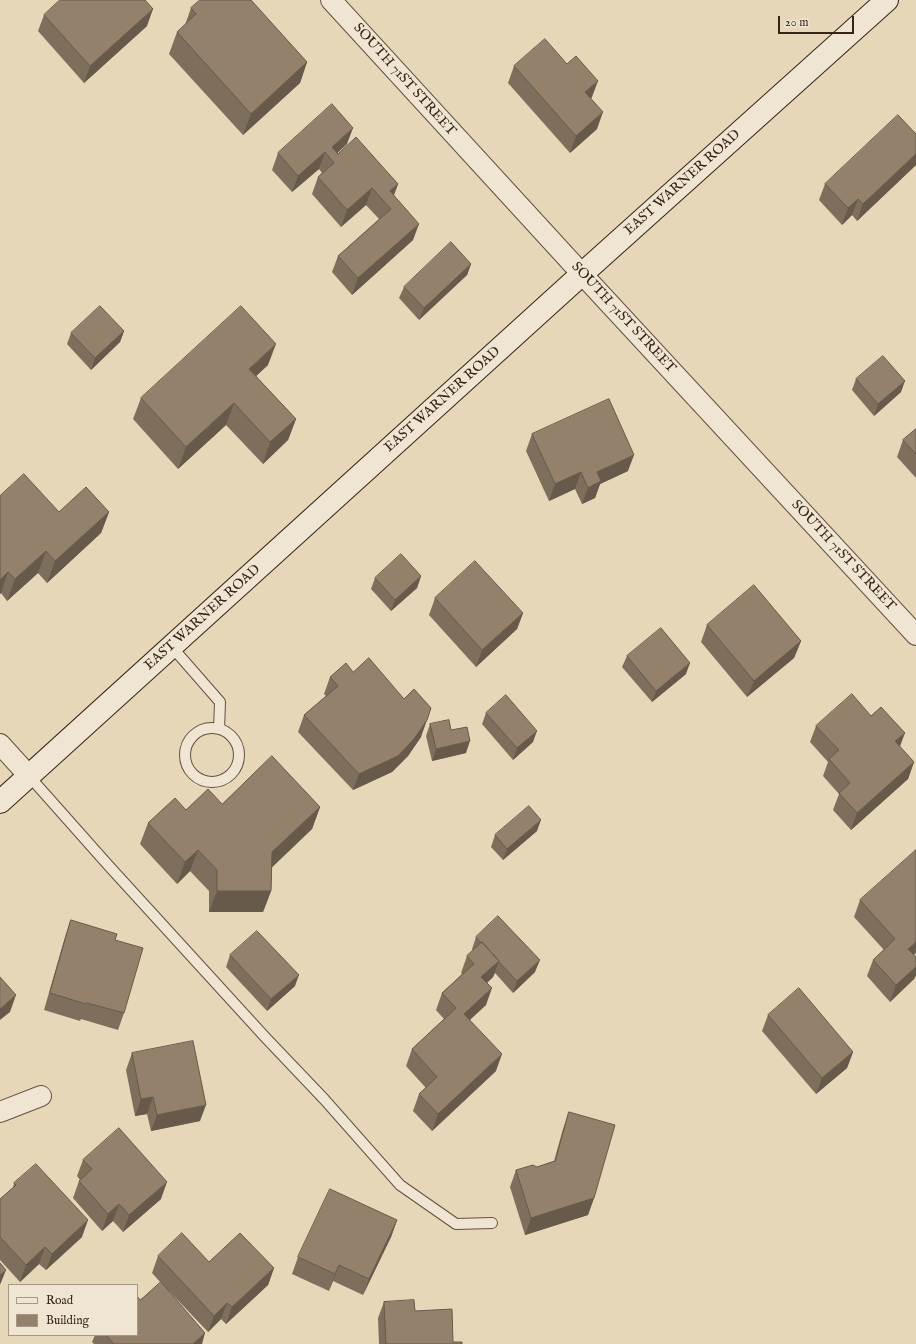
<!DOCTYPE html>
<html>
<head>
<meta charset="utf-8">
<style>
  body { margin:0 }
  #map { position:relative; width:916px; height:1344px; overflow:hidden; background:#e7d7b9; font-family:"IM FELL English",serif }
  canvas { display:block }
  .legend { position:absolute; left:8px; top:1284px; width:130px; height:52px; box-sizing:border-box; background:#efe5d2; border:1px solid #a59887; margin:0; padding:5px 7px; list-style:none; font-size:12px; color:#372417 }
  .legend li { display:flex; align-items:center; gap:8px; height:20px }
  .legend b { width:20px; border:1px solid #a59887 }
  .scale { position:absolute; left:778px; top:16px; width:76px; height:18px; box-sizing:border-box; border:2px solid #372417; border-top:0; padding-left:5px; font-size:12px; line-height:14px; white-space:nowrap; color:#372417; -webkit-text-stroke:3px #efe5d2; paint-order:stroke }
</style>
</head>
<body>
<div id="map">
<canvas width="916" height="1344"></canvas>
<ul class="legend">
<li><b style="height:5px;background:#efe5d2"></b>Road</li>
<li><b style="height:11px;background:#93816b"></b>Building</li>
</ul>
<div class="scale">20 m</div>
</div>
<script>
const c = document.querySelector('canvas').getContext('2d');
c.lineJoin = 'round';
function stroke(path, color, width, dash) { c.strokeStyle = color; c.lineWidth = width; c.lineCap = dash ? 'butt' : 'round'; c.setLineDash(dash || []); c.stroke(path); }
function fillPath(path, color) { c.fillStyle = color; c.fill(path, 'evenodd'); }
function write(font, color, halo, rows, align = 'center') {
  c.font = font + ' "IM FELL English",serif'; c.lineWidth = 4; c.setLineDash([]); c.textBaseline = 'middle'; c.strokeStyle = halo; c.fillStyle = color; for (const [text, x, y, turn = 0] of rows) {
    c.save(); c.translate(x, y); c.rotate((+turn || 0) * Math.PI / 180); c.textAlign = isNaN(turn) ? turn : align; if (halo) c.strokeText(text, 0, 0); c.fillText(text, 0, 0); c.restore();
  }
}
const lane = new Path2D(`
  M 172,647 L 220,702 L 219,729
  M185 755a27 27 0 1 1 54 0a27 27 0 1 1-54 0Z
  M 29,776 L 108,865 L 265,1037 L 324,1099 L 400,1185 L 456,1224 L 492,1223`);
const street = new Path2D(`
  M 331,0 L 582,274 L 916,635
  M 0,744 L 29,776
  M 0,1112 L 41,1096`);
const secondary = new Path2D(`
  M 0,802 L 582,274 L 887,0`);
stroke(lane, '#635140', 12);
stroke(street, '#635140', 22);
stroke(secondary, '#372417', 24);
stroke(lane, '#efe5d2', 10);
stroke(street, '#efe5d2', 20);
stroke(secondary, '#efe5d2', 22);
fillPath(new Path2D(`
  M 191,8 L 307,62 L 300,83 L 243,135 L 169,54 L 177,32 L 185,25 Z
  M 44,15 L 147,26 L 84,83 L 38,31 Z
  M 514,66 L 592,97 L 591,99 L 597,129 L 570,153 L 508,83 Z
  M 916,134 L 916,165 L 857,221 L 852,215 L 842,225 L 819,200 L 825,184 Z
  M 347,144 L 337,153 L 398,184 L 394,195 L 413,240 L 352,295 L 332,272 L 338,256 L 379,219 L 366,205 L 341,227 L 312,194 L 318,177 L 322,173 L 319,169 L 292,192 L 272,170 L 278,153 Z
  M 471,264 L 467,275 L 419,320 L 399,298 L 404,287 Z
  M 124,331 L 120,342 L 91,370 L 67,344 L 71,333 Z
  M 268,365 L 256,376 L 296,419 L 288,440 L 263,464 L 226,425 L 178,469 L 133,419 L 141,398 Z
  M 856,379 L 901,392 L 874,416 L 852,390 Z
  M 916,429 L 916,478 L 897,457 L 903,440 Z
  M 532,434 L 628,471 L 600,484 L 595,498 L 582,504 L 575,489 L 549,501 L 526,451 Z
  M 0,496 L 59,512 L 109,512 L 101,533 L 47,583 L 38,573 L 7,601 L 1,593 L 0,594 Z
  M 421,576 L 417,588 L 391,611 L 371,589 L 375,578 Z
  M 435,598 L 523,613 L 517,629 L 476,667 L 429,615 Z
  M 707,625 L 801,641 L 794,658 L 747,697 L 701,642 Z
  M 627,656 L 686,674 L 652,702 L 622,667 Z
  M 330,677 L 421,737 L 408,756 L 392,772 L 353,790 L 298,732 L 304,715 L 326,696 L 324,694 Z
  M 486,713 L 533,742 L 513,760 L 482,724 Z
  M 871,716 L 914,762 L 908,779 L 851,830 L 833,810 L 839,794 L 823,776 L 828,762 L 810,742 L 816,726 Z
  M 430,724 L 451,730 L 466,753 L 432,761 L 426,736 Z
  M 222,804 L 320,807 L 312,829 L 272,867 L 271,891 L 263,912 L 209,912 L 209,891 L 190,871 L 177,884 L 140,844 L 148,823 L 186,810 Z
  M 537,831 L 503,860 L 491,847 L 495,835 Z
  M 860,900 L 916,957 L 916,975 L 914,979 L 890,1002 L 867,976 L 873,960 L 884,950 L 854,917 Z
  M 71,920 L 124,1013 L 118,1030 L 81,1019 L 80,1021 L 44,1010 L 65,937 Z
  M 476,937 L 535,972 L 513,993 L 495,973 L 493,977 L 487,983 L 486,1005 L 470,1020 L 496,1071 L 432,1131 L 413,1111 L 419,1094 L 426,1088 L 406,1066 L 412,1049 L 444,1019 L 436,1010 L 442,993 L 462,974 L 461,973 L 467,956 L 473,950 L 472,949 Z
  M 230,955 L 295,986 L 267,1011 L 226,967 Z
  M 768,1015 L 853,1052 L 847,1068 L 816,1094 L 762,1031 Z
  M 132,1053 L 200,1121 L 151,1131 L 147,1114 L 135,1116 L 126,1070 Z
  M 569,1112 L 594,1198 L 588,1215 L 525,1235 L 510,1187 L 516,1170 L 537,1167 L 554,1161 L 563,1129 Z
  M 83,1160 L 161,1199 L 123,1232 L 113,1221 L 102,1231 L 73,1198 L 79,1181 L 80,1180 L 77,1176 Z
  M 14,1183 L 82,1237 L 46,1270 L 39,1264 L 20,1282 L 0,1260 L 0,1199 L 13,1188 Z
  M 397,1220 L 391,1237 L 363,1295 L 333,1281 L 329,1291 L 292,1274 L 298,1257 Z
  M 158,1256 L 209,1262 L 274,1268 L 268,1285 L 226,1324 L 221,1319 L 208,1332 L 169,1291 L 202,1344 L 94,1344 L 92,1342 L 95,1335 L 137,1335 L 140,1300 L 161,1283 L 152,1273 Z
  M 384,1302 L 415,1311 L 453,1342 L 462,1344 L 379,1344 L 378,1318 Z`), '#7e6f5c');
fillPath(new Path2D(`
  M 153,9 L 147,26 L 84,83 L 90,66 Z
  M 307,62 L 300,83 L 243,135 L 251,114 Z
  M 598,81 L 592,97 L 579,109 L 585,92 Z
  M 603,112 L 597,129 L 570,153 L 576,136 Z
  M 353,128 L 347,144 L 331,159 L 332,147 Z
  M 325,152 L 319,169 L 292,192 L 298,176 Z
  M 916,154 L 916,165 L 857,221 L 863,204 Z
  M 398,184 L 392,200 L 390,191 Z
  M 372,188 L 366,205 L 341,227 L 347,210 Z
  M 858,199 L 852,215 L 842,225 L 848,208 Z
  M 419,224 L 413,240 L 352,295 L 358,278 Z
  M 471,264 L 467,275 L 419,320 L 424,308 Z
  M 124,331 L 120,342 L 91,370 L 95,358 Z
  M 276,344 L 268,365 L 241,390 L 249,369 Z
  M 905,381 L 901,392 L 874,416 L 878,404 Z
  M 234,403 L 226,425 L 178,469 L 186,447 Z
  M 296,419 L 288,440 L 263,464 L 270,442 Z
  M 634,455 L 628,471 L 600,484 L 595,498 L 582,504 L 588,488 L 597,472 Z
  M 581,472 L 575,489 L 549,501 L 555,484 Z
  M 109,512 L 101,533 L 47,583 L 55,561 Z
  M 46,551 L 38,573 L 7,601 L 15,579 Z
  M 8,572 L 1,593 L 0,594 L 0,580 Z
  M 421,576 L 417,588 L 391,611 L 395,600 Z
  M 523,613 L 517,629 L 476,667 L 482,650 Z
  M 801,641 L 794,658 L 747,697 L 754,681 Z
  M 690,663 L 686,674 L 652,702 L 656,691 Z
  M 427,720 L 421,737 L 408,756 L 392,772 L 353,790 L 359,774 Z
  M 537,731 L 533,742 L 513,760 L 517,748 Z
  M 905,733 L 899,749 L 895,741 Z
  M 470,741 L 466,753 L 432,761 L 436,749 Z
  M 914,762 L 908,779 L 851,830 L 857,813 Z
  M 320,807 L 312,829 L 265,874 L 272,852 Z
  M 541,820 L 537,831 L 503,860 L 507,849 Z
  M 198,850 L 190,871 L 177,884 L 185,862 Z
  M 217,891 L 271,891 L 263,912 L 209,912 Z
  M 916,942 L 916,953 L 902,966 L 908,949 Z
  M 540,960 L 535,972 L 513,993 L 517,981 Z
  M 499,961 L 493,977 L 475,994 L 481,977 Z
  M 916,967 L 916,975 L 914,979 L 890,1002 L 896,985 Z
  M 299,975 L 295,986 L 267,1011 L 271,999 Z
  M 492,988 L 486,1005 L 458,1030 L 464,1014 Z
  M 16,995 L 10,1012 L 0,1020 L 0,1009 Z
  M 853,1052 L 847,1068 L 816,1094 L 822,1078 Z
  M 502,1054 L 496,1071 L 432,1131 L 438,1114 Z
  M 153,1097 L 147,1114 L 135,1116 L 141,1099 Z
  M 206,1105 L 200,1121 L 151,1131 L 157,1115 Z
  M 167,1182 L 161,1199 L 123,1232 L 129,1215 Z
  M 594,1198 L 588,1215 L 525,1235 L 531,1218 Z
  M 119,1204 L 113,1221 L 102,1231 L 108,1214 Z
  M 88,1220 L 82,1237 L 46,1270 L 52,1254 Z
  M 397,1220 L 391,1237 L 363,1295 L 369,1279 Z
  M 45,1247 L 39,1264 L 20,1282 L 26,1265 Z
  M 339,1265 L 333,1281 L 329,1291 L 335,1274 Z
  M 274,1268 L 268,1285 L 226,1324 L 232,1307 Z
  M 6,1270 L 0,1285 L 0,1275 Z
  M 227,1303 L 221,1319 L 208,1332 L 214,1316 Z
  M 205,1333 L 202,1344 L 193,1344 Z`), '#675a4b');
const building = new Path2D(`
  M 60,0 L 145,0 L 153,9 L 90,66 L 44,15 Z
  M 200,0 L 251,0 L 307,62 L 251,114 L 177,32 L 196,14 L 191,8 Z
  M 545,39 L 567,64 L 576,56 L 598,81 L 585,92 L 603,112 L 576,136 L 514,66 Z
  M 332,104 L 353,128 L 332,147 L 338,154 L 356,137 L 398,184 L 390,191 L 419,224 L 358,278 L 338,256 L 391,209 L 372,188 L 347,210 L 318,177 L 334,163 L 325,152 L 298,176 L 278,153 Z
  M 898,115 L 916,134 L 916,154 L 863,204 L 858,199 L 848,208 L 825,184 Z
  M 451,242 L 471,264 L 424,308 L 404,287 Z
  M 100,306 L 124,331 L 95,358 L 71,333 Z
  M 241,306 L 276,344 L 249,369 L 296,419 L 270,442 L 234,403 L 186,447 L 141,398 Z
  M 883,356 L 905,381 L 878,404 L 856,379 Z
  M 609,399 L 634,455 L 597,472 L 601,481 L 588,488 L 581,472 L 555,484 L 532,434 Z
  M 916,429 L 916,454 L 903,440 Z
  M 24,474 L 59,512 L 86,487 L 109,512 L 55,561 L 46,551 L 15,579 L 8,572 L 0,580 L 0,496 Z
  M 401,554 L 421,576 L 395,600 L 375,578 Z
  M 475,561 L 523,613 L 482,650 L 435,598 Z
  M 754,585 L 801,641 L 754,681 L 707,625 Z
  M 661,628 L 690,663 L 656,691 L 627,656 Z
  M 369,658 L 404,699 L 414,689 L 431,708 L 427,720 L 414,739 L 398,756 L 359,774 L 304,715 L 338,686 L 330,677 L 346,663 L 353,672 Z
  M 852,694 L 871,716 L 881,707 L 905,733 L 895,741 L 914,762 L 857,813 L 839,793 L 850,783 L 829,759 L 839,750 L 816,726 Z
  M 506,695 L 537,731 L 517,748 L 486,713 Z
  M 449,720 L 451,730 L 467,727 L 470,741 L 436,749 L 430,724 Z
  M 272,756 L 320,807 L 272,852 L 271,891 L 217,891 L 217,870 L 198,850 L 185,862 L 148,823 L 175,798 L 186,810 L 208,789 L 222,804 Z
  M 529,806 L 541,820 L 507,849 L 495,835 Z
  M 916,850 L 916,942 L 908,949 L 916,957 L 916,967 L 896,985 L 873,960 L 895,939 L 860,900 Z
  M 498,916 L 540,960 L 517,981 L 498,961 L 499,961 L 482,942 L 481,943 L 476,937 Z
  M 71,920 L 117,934 L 115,940 L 143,948 L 124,1013 L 87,1003 L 86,1004 L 50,993 Z
  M 257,931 L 299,975 L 271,999 L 230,955 Z
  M 482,942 L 499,961 L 481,977 L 492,988 L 464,1014 L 502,1054 L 438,1114 L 419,1094 L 437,1077 L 412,1049 L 456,1008 L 442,993 L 474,964 L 467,956 Z
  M 0,977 L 16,995 L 0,1009 Z
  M 799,988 L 853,1052 L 822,1078 L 768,1015 Z
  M 193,1041 L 206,1105 L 157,1115 L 153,1097 L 141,1099 L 132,1053 Z
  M 569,1112 L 615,1125 L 594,1198 L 531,1218 L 516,1170 L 533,1165 L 537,1167 L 555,1161 Z
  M 119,1128 L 167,1182 L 129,1215 L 119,1204 L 108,1214 L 79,1181 L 92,1169 L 83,1160 Z
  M 36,1164 L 88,1220 L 52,1254 L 45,1247 L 26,1265 L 0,1237 L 0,1199 L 16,1185 L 14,1183 Z
  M 330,1189 L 397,1220 L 369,1279 L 339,1265 L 335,1274 L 298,1257 Z
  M 182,1233 L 209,1262 L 240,1233 L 274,1268 L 232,1307 L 227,1303 L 214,1316 L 158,1256 Z
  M 0,1263 L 6,1270 L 0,1275 Z
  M 161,1282 L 205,1333 L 193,1344 L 114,1344 L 106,1335 L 137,1335 L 137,1296 L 140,1300 Z
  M 414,1300 L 415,1311 L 452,1309 L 453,1342 L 462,1342 L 462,1344 L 386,1344 L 384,1302 Z`);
fillPath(building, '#93816b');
stroke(building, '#675a4b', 1);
write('14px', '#372417', '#efe5d2', [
  ["SOUTH 71ST STREET",404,80,48],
  ["EAST WARNER ROAD",683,183,-42],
  ["SOUTH 71ST STREET",623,318,47],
  ["EAST WARNER ROAD",443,400,-42],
  ["SOUTH 71ST STREET",843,556,47],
  ["EAST WARNER ROAD",203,618,-42]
]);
</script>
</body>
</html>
